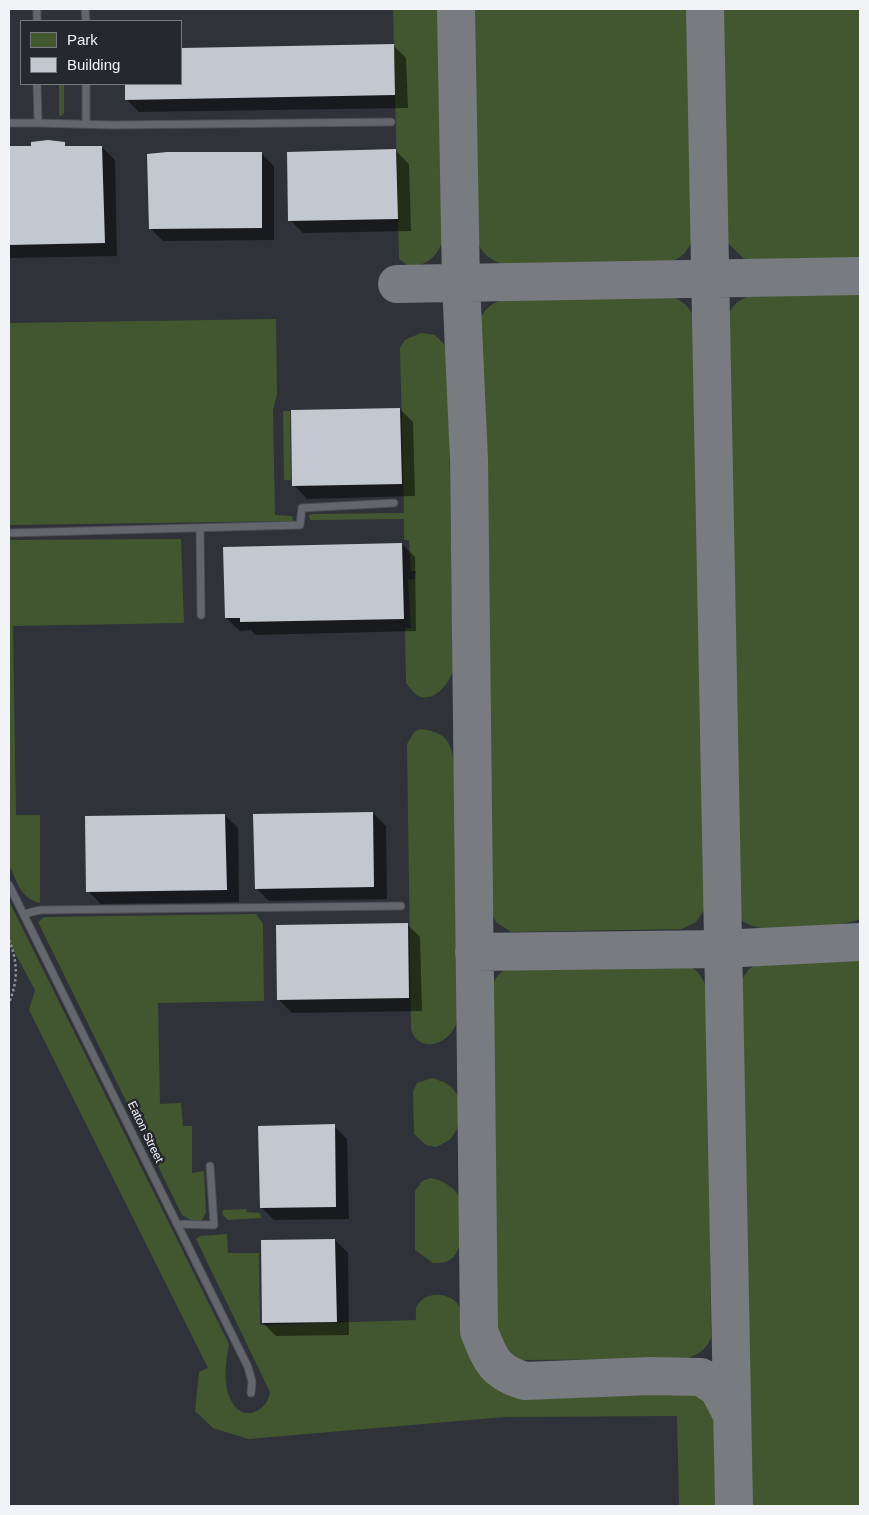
<!DOCTYPE html>
<html>
<head>
<meta charset="utf-8">
<style>
  body { margin:0 }
  #map { position:relative; width:869px; height:1515px; overflow:hidden; background:#2f3238; font-family:Helvetica,sans-serif }
  canvas { display:block }
  .frame { position:absolute; inset:0; border:10px solid #f1f3f7; pointer-events:none }
  .legend { position:absolute; left:20px; top:20px; width:162px; height:65px; box-sizing:border-box; background:#25282e; border:1px solid #77797e; margin:0; padding:6px 9px; list-style:none; font-size:15px; color:#f1f3f7 }
  .legend li { display:flex; align-items:center; gap:10px; height:25px }
  .legend b { width:25px; border:1px solid #77797e }
</style>
</head>
<body>
<div id="map">
<canvas width="869" height="1515"></canvas>
<div class="frame"></div>
<ul class="legend">
<li><b style="height:14px;background:#425730"></b>Park</li>
<li><b style="height:14px;background:#c3c7cf"></b>Building</li>
</ul>
</div>
<script>
const c = document.querySelector('canvas').getContext('2d');
c.lineJoin = 'round';
function fillPath(path, color) { c.fillStyle = color; c.fill(path, 'evenodd'); }
function stroke(path, color, width, dash) { c.strokeStyle = color; c.lineWidth = width; c.lineCap = dash ? 'butt' : 'round'; c.setLineDash(dash || []); c.stroke(path); }
function write(font, color, halo, rows, align = 'center') {
  c.font = font + ' Helvetica,sans-serif'; c.lineWidth = 5; c.setLineDash([]); c.textBaseline = 'middle'; c.strokeStyle = halo; c.fillStyle = color; for (const [text, x, y, turn = 0] of rows) {
    c.save(); c.translate(x, y); c.rotate((+turn || 0) * Math.PI / 180); c.textAlign = isNaN(turn) ? turn : align; if (halo) c.strokeText(text, 0, 0); c.fillText(text, 0, 0); c.restore();
  }
}
fillPath(new Path2D(`
  M 393,9 L 442,9 L 445,234 C 439,254 431,264 410,267 L 399,259 Z
  M 473,9 L 691,9 L 695,229 C 691,245 687,256 670,262 L 507,265 C 490,261 480,253 476,236 Z
  M 723,9 L 860,9 L 860,260 L 756,262 L 743,258 L 726,241 Z
  M 59,84 L 64,84 L 64,113 L 61,116 L 59,115 Z
  M 763,292 L 860,292 L 860,919 C 834,928 763,938 741,920 L 737,908 L 728,317 C 732,301 748,295 763,292 Z
  M 662,295 C 680,297 690,305 696,323 L 705,909 L 696,922 L 682,929 L 511,932 L 496,922 L 490,908 L 478,325 C 482,310 491,303 505,299 Z
  M 276,319 L 277,394 L 273,410 L 275,515 L 292,516 L 293,521 L 9,525 L 9,323 Z
  M 421,333 L 435,335 L 447,347 L 448,356 L 453,670 C 450,682 436,701 421,697 C 415,695 410,688 406,683 L 405,628 L 411,628 L 408,580 L 415,579 L 416,571 L 411,571 L 409,540 L 404,540 L 404,519 L 311,520 L 309,518 L 309,515 L 315,514 L 404,513 L 400,348 L 405,340 Z
  M 283,411 L 290,411 L 291,480 L 284,480 Z
  M 181,539 L 184,623 L 13,626 L 16,815 L 40,815 L 40,903 C 20,898 17,881 9,865 L 9,540 Z
  M 421,729 C 447,732 453,744 454,768 L 459,1015 C 457,1022 455,1028 451,1033 C 439,1048 416,1049 411,1029 L 407,744 L 415,731 Z
  M 9,901 L 229,1344 C 226,1362 222,1385 232,1402 C 243,1423 268,1411 270,1392 L 196,1239 L 200,1236 L 227,1234 L 228,1253 L 259,1253 L 260,1325 L 416,1320 C 416,1316 415,1309 417,1306 C 425,1291 447,1292 457,1303 C 465,1314 462,1328 464,1340 C 468,1357 479,1374 493,1384 C 519,1401 645,1392 682,1391 L 695,1393 L 703,1398 L 714,1413 L 715,1506 L 679,1506 L 677,1416 L 505,1417 L 248,1439 L 213,1428 L 195,1411 L 199,1372 L 208,1368 L 29,1010 L 35,990 L 9,942 Z
  M 256,914 L 263,924 L 264,1001 L 158,1003 L 160,1104 L 181,1103 L 183,1126 L 192,1126 L 192,1173 L 204,1171 L 206,1212 L 202,1220 L 191,1220 L 182,1215 L 38,922 L 44,917 Z
  M 860,959 L 860,1506 L 748,1506 L 740,982 L 749,969 L 762,961 Z
  M 680,962 C 697,967 705,978 708,995 L 711,1338 C 705,1351 698,1355 684,1359 L 516,1360 L 501,1349 L 495,1333 L 490,991 C 494,977 502,969 516,965 Z
  M 432,1078 C 437,1080 443,1081 447,1084 C 464,1094 464,1122 452,1137 C 448,1142 442,1144 436,1147 L 426,1145 L 414,1134 L 413,1092 L 417,1083 Z
  M 431,1178 C 444,1181 456,1188 461,1200 C 467,1214 464,1254 448,1261 C 444,1263 438,1263 433,1263 L 415,1250 L 415,1191 L 422,1181 Z
  M 246,1209 L 247,1212 L 260,1213 L 261,1218 L 228,1220 L 222,1214 L 223,1210 Z`), '#425730');
fillPath(new Path2D(`
  M 393,45 L 406,58 L 408,108 L 139,112 L 126,99 L 126,84 L 181,84 Z
  M 64,144 L 68,147 L 102,147 L 115,160 L 117,256 L 9,258 L 9,148 Z
  M 396,151 L 409,164 L 411,231 L 303,233 L 290,220 Z
  M 261,153 L 274,166 L 274,240 L 163,241 L 150,228 Z
  M 400,409 L 413,422 L 415,496 L 307,499 L 294,485 Z
  M 402,544 L 415,557 L 416,631 L 255,635 L 251,630 L 240,631 L 226,618 Z
  M 373,813 L 386,826 L 387,899 L 269,901 L 256,888 Z
  M 225,815 L 238,828 L 239,902 L 101,904 L 88,891 Z
  M 407,924 L 420,937 L 422,1011 L 292,1013 L 279,1000 Z
  M 334,1126 L 347,1139 L 349,1219 L 274,1220 L 261,1207 Z
  M 335,1240 L 348,1253 L 349,1335 L 276,1336 L 263,1323 Z`), '#0007');
stroke(new Path2D(`
  M 456,9 L 461,283 L 469,460 L 479,1331 C 490,1359 494,1372 525,1381 L 651,1376 L 701,1377 L 718,1388 L 732,1415
  M 705,9 L 734,1506
  M 397,284 L 860,276
  M 474,952 L 721,949 L 860,942`), '#787b80', 38);
fillPath(new Path2D(`
  M 394,44 L 395,95 L 125,100 L 125,84 L 181,84 L 181,48 Z
  M 48,140 L 65,142 L 65,146 L 102,146 L 105,243 L 9,245 L 9,146 L 31,146 L 31,142 Z
  M 396,149 L 398,219 L 288,221 L 287,152 Z
  M 167,152 L 262,152 L 262,228 L 149,229 L 147,154 Z
  M 400,408 L 402,484 L 292,486 L 291,410 Z
  M 402,543 L 404,619 L 240,622 L 240,618 L 225,618 L 223,547 Z
  M 373,812 L 374,887 L 255,889 L 253,814 Z
  M 225,814 L 227,890 L 86,892 L 85,816 Z
  M 408,923 L 409,998 L 277,1000 L 276,925 Z
  M 335,1124 L 336,1207 L 260,1208 L 258,1126 Z
  M 335,1239 L 337,1322 L 262,1323 L 261,1240 Z`), '#c3c7cf');
const lane = new Path2D(`
  M 37,9 L 37,21
  M 85,9 L 86,21
  M 86,84 L 86,124
  M 9,123 L 38,123 L 37,84
  M 38,123 L 113,125 L 391,122
  M 200,528 L 201,615
  M 9,533 L 300,525 L 302,508 L 394,503
  M 9,885 L 248,1367 L 252,1382 L 251,1393
  M 24,914 L 40,910 L 401,906
  M 178,1224 L 214,1225 L 210,1166`);
stroke(lane, '#4b4d53', 9);
stroke(new Path2D(`
  M 9,940 C 18,962 18,981 9,1003`), '#8f9297', 2.5, [2.5, 2.5]);
stroke(lane, '#63666d', 7);
write('12px', '#f1f3f7', '#25282e', [
  ["Eaton Street",145,1132,64]
]);
</script>
</body>
</html>
